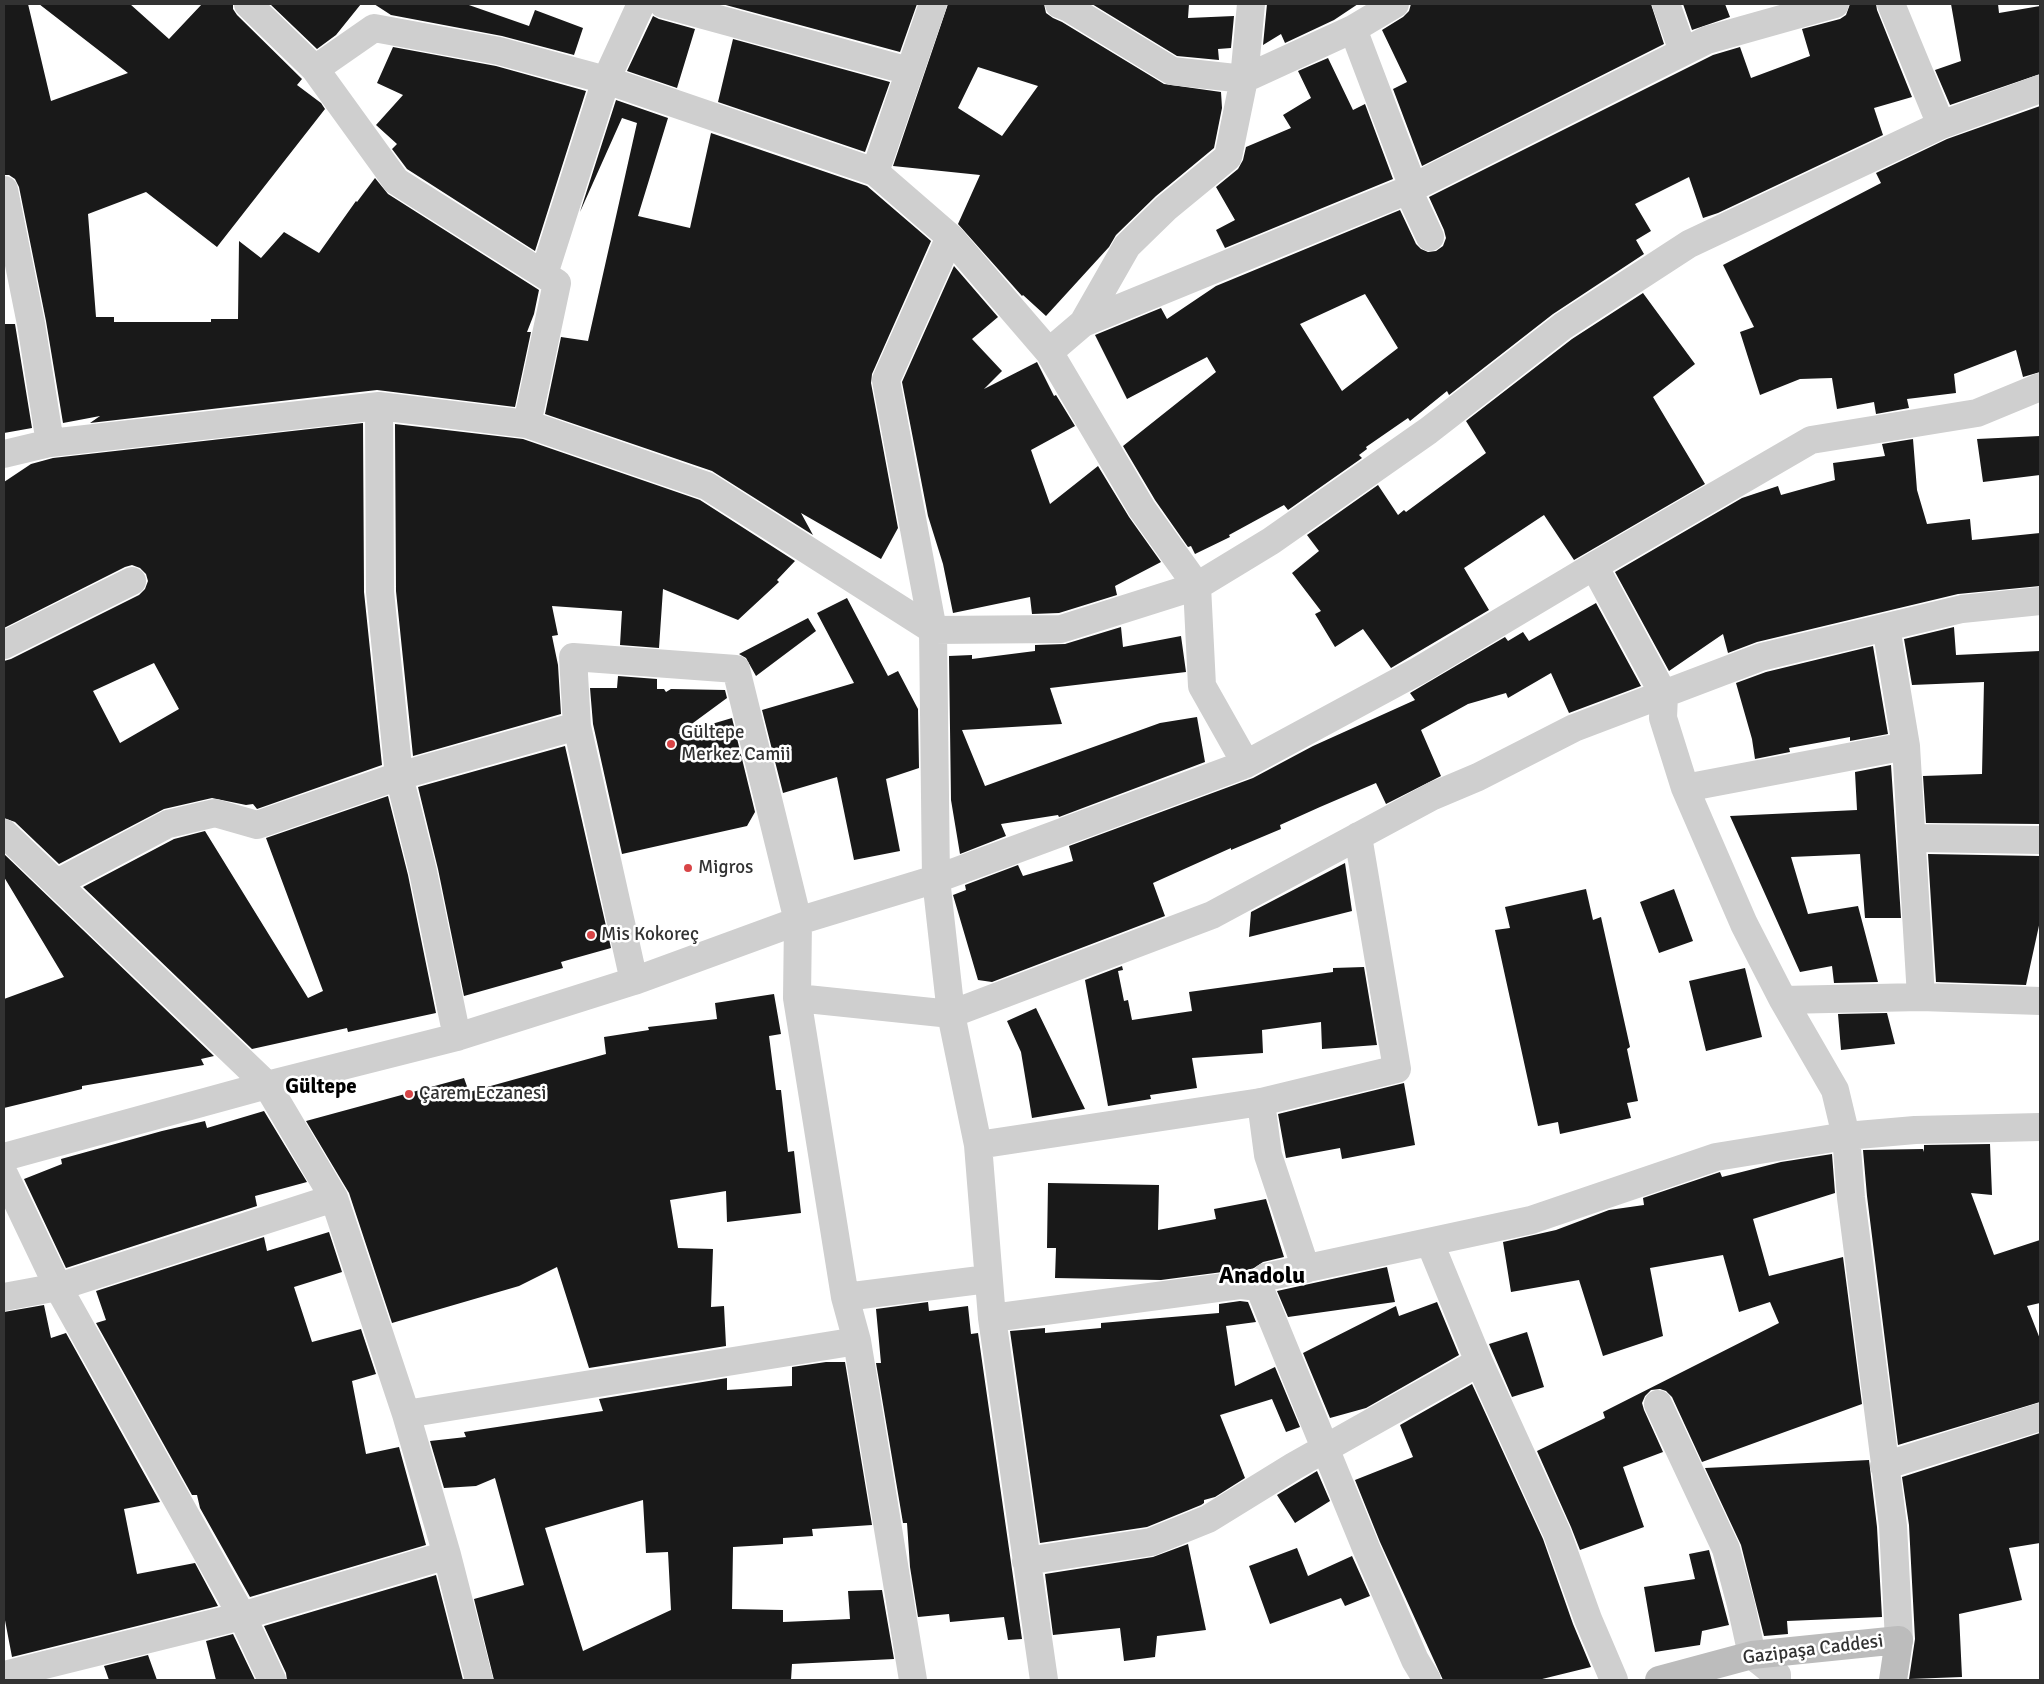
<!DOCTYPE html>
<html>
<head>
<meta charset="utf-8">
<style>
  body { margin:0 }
  #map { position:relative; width:2044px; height:1684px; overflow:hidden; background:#fff; font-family:Signika,sans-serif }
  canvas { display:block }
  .frame { position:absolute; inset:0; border:5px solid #323232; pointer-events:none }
</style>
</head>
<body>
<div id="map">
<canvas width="2044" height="1684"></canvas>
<div class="frame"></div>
</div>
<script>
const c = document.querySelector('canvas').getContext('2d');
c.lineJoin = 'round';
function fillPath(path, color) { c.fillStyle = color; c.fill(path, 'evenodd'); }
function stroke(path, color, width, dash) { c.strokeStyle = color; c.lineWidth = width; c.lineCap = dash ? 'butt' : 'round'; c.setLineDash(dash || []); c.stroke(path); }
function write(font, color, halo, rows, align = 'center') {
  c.font = font + ' Signika,sans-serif'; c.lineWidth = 5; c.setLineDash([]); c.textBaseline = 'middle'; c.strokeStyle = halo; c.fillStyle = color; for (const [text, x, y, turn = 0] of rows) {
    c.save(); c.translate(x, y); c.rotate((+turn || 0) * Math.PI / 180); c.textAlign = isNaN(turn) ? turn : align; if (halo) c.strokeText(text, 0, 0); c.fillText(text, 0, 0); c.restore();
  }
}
fillPath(new Path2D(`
  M 4,4 L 28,4 L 51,101 L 128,73 L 39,4 L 130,4 L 169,39 L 202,4 L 233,4 L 233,9 L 237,15 L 302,79 L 297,85 L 321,103 L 325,109 L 217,247 L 146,192 L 88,214 L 96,317 L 114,317 L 114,322 L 211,322 L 211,319 L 238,319 L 239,241 L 261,258 L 284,232 L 319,253 L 356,201 L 357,202 L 375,178 L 388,194 L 539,290 L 534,314 L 527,332 L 531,332 L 515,407 L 377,390 L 90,423 L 100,416 L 63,423 L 46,321 L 19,187 L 15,179 L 9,175 L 4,175 Z
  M 270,4 L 361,4 L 336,35 L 317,49 Z
  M 374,4 L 466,4 L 529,26 L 535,10 L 583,28 L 574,55 L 502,36 L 391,15 Z
  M 722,4 L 917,4 L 900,52 Z
  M 948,4 L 1044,4 L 1046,13 L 1053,18 L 1062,22 L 1164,84 L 1221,92 L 1222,108 L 1214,148 L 1156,196 L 1116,235 L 1109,247 L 1046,316 L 1023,295 L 1022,296 L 958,224 L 980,175 L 893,166 ZM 978,67 L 1038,86 L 1002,136 L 958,108 Z
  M 1092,4 L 1189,4 L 1188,18 L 1234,16 L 1231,48 L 1218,49 L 1219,60 L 1177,56 Z
  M 1267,4 L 1358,4 L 1334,20 L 1285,43 L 1281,34 L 1263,45 Z
  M 1411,4 L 1651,4 L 1664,44 L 1422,166 L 1393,89 L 1407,82 L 1382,30 L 1403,17 L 1409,11 Z
  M 1683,4 L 1725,4 L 1730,17 L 1692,30 Z
  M 1850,4 L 1876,4 L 1877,10 L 1912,97 L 1874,108 L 1883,135 L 1718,213 L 1703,218 L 1689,177 L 1635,204 L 1651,231 L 1636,240 L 1644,254 L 1553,314 L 1449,395 L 1447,391 L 1410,421 L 1408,418 L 1366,447 L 1367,449 L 1359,455 L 1362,458 L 1288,510 L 1284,505 L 1229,535 L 1230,537 L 1195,554 L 1191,546 L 1188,547 L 1155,500 L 1123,446 L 1216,372 L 1207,357 L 1127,399 L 1095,335 L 1161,308 L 1167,319 L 1216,286 L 1400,210 L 1416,244 L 1421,249 L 1428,252 L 1436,251 L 1443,246 L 1446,238 L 1444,230 L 1429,197 L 1713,55 L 1740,47 L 1751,78 L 1810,56 L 1802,29 L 1840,19 L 1846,15 ZM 1365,294 L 1398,348 L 1342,391 L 1300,324 Z
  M 1951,4 L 1998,4 L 1999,13 L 2040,6 L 2040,74 L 1950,105 L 1935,70 L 1961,61 Z
  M 653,16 L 659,19 L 695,29 L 677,88 L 627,71 Z
  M 733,39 L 890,82 L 865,152 L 718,102 Z
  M 393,47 L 496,66 L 586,91 L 535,251 L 407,169 L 392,149 L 397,144 L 376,125 L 403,95 L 377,83 Z
  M 1328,58 L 1353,110 L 1365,104 L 1393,179 L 1225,248 L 1216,230 L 1235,220 L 1216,187 L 1238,169 L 1243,160 L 1246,147 L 1291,128 L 1283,115 L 1311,98 L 1298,71 Z
  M 616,100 L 668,118 L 638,216 L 690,228 L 711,133 L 867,186 L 931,241 L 872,374 L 871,383 L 898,528 L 881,559 L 801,513 L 813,535 L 712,471 L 545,414 L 561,337 L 588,341 L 637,123 L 622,118 L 580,212 Z
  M 2040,106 L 2040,372 L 2023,377 L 2016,350 L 1954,374 L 1956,393 L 1907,399 L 1909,408 L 1876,414 L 1874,402 L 1837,409 L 1832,378 L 1800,379 L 1760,395 L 1740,332 L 1754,327 L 1723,265 L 1881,183 L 1876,173 L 1947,139 Z
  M 954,266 L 998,317 L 972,339 L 1002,371 L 984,389 L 1037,362 L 1054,396 L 1056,395 L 1075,426 L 1031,450 L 1050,504 L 1098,466 L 1129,517 L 1161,562 L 1115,586 L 1117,595 L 1059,613 L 1032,614 L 1030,597 L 953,613 L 943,564 L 928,516 L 902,382 Z
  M 1643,293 L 1695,364 L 1653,397 L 1705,484 L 1574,560 L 1544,515 L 1464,568 L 1489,610 L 1391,668 L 1363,629 L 1335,647 L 1315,614 L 1321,611 L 1292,573 L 1319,551 L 1307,535 L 1378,485 L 1398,515 L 1404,510 L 1406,512 L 1486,453 L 1466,421 L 1572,339 Z
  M 4,324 L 15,324 L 32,428 L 4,433 Z
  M 363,423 L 364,592 L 382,765 L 257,809 L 253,804 L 246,805 L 212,798 L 164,809 L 59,864 L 15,822 L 4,818 L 4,661 L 11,659 L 139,595 L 145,589 L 148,581 L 146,574 L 140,568 L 132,565 L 125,567 L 4,628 L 4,482 L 31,464 L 53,458 ZM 154,663 L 179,709 L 120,743 L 93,691 Z
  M 395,424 L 523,439 L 700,500 L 795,561 L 777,580 L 779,582 L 738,620 L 663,589 L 659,648 L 620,645 L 622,611 L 552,606 L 558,635 L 552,636 L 558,665 L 561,714 L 413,756 L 396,591 Z
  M 2040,436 L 2040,475 L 1983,482 L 1977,439 Z
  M 1913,439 L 1917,490 L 1927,524 L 1970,519 L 1972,540 L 2040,533 L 2040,586 L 1958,594 L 1757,642 L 1728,653 L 1723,634 L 1669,671 L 1615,572 L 1742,498 L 1778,486 L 1781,495 L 1835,480 L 1833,463 L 1885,456 L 1882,444 Z
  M 847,598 L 888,676 L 898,671 L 918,709 L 919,768 L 886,779 L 900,851 L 854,860 L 837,777 L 783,793 L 762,710 L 854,683 L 817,613 Z
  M 1596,603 L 1641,686 L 1569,713 L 1551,673 L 1508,698 L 1506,693 L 1468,704 L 1421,730 L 1441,776 L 1386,804 L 1376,783 L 1320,807 L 1280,825 L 1281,829 L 1231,850 L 1231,848 L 1153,883 L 1165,916 L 992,982 L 978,980 L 953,895 L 966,890 L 965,885 L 1018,865 L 1023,876 L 1073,861 L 1069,846 L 1253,778 L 1313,746 L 1415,700 L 1410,693 L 1505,637 L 1508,641 L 1523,632 L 1529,641 Z
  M 808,618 L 816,631 L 756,676 L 746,658 L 739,654 Z
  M 1121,627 L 1123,647 L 1181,636 L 1186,672 L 1050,688 L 1062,724 L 962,730 L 985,786 L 1160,723 L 1197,717 L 1205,762 L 1059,817 L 1058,815 L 1001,824 L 1006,836 L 960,854 L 951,800 L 949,656 L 972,655 L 972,659 L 1035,651 L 1035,645 L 1065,644 Z
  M 1954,627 L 1956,655 L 2040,651 L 2040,824 L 1926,823 L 1923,776 L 1982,774 L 1984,682 L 1912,685 L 1904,639 Z
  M 1873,646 L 1888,734 L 1850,741 L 1850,737 L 1789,748 L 1790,752 L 1755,759 L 1752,739 L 1736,683 L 1766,672 Z
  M 618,676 L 657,679 L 657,689 L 664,689 L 666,692 L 671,689 L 725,690 L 727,698 L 678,734 L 732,718 L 755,812 L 747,826 L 622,854 L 593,724 L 590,688 L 617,688 Z
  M 565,746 L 611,948 L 561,962 L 563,968 L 464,996 L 438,869 L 418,787 Z
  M 1891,765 L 1901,918 L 1865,918 L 1860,854 L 1791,857 L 1808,914 L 1858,906 L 1878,982 L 1834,983 L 1832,966 L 1800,972 L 1730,816 L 1857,810 L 1855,772 Z
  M 388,796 L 408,875 L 436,1013 L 348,1032 L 347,1028 L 252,1049 L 83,887 L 174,839 L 205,831 L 308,998 L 323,991 L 266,838 Z
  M 4,854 L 214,1056 L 201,1059 L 204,1065 L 82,1086 L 82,1089 L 4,1108 L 4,999 L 64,977 L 4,877 Z
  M 1928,854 L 2040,856 L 2040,921 L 2026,985 L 1936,982 Z
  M 1345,863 L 1352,911 L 1249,937 L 1251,912 Z
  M 1586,889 L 1593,920 L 1601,917 L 1630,1047 L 1627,1049 L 1638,1101 L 1627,1103 L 1631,1118 L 1560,1134 L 1558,1122 L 1538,1126 L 1495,930 L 1510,928 L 1505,907 Z
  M 1674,889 L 1693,941 L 1659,953 L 1640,902 Z
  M 1122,966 L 1123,970 L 1118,971 L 1124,1001 L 1128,1000 L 1132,1020 L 1192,1011 L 1189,992 L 1333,972 L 1333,968 L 1364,967 L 1377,1045 L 1322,1049 L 1321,1022 L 1262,1030 L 1263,1053 L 1192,1058 L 1197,1088 L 1150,1095 L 1151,1099 L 1108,1106 L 1085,980 Z
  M 1745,968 L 1762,1037 L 1706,1051 L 1689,981 Z
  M 774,994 L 781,1034 L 769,1036 L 776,1090 L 781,1090 L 788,1152 L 794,1151 L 801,1213 L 727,1222 L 726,1191 L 670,1200 L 678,1248 L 713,1249 L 711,1307 L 724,1306 L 726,1346 L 589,1368 L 557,1267 L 519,1286 L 392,1323 L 349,1193 L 306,1121 L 464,1078 L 469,1092 L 606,1054 L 604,1037 L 649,1030 L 648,1027 L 717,1019 L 715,1003 Z
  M 1036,1008 L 1085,1109 L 1032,1118 L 1021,1052 L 1007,1021 Z
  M 1887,1013 L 1895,1044 L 1841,1050 L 1838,1014 Z
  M 1404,1083 L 1415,1145 L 1342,1159 L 1340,1148 L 1286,1158 L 1278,1114 Z
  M 264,1111 L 307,1182 L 255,1196 L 257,1206 L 66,1268 L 24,1179 L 62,1164 L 61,1159 L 162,1131 L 205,1121 L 207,1128 Z
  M 1990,1144 L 1992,1195 L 1971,1193 L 1994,1255 L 2040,1240 L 2040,1303 L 2027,1306 L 2040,1339 L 2040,1402 L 1898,1445 L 1867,1196 L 1863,1150 L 1923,1149 L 1924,1152 L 1924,1145 Z
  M 1832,1154 L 1835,1193 L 1753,1219 L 1769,1276 L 1843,1257 L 1862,1404 L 1702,1462 L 1672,1397 L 1666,1391 L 1660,1389 L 1651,1390 L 1645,1396 L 1642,1403 L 1644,1410 L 1663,1452 L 1623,1467 L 1644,1527 L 1580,1550 L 1571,1527 L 1537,1451 L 1605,1418 L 1603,1412 L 1779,1323 L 1770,1302 L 1739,1312 L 1723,1255 L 1650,1268 L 1663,1336 L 1603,1356 L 1579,1280 L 1511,1292 L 1503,1242 L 1556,1230 L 1609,1210 L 1644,1205 L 1643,1198 L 1720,1172 L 1722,1177 L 1781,1162 Z
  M 1048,1183 L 1159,1185 L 1158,1230 L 1216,1219 L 1214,1209 L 1266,1199 L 1284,1257 L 1263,1262 L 1251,1270 L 1238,1270 L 1161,1280 L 1055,1278 L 1056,1248 L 1047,1248 Z
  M 329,1232 L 342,1272 L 294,1287 L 312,1342 L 361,1329 L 376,1374 L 352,1381 L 366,1454 L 399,1447 L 426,1545 L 250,1597 L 200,1508 L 197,1495 L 192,1495 L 96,1323 L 106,1320 L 96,1291 L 264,1237 L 267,1251 Z
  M 1387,1267 L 1395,1302 L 1288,1317 L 1277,1291 Z
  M 1240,1301 L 1248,1302 L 1256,1322 L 1226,1326 L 1235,1386 L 1275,1367 L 1300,1427 L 1286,1432 L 1272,1399 L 1220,1415 L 1245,1478 L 1215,1497 L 1204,1500 L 1204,1503 L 1201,1505 L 1147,1527 L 1040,1543 L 1010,1331 L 1045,1328 L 1045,1333 L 1101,1328 L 1101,1323 L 1219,1313 L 1219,1304 Z
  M 928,1302 L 929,1311 L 968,1306 L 971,1334 L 978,1333 L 1022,1639 L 1008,1640 L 1004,1617 L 950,1622 L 949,1614 L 918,1617 L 910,1567 L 907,1523 L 903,1523 L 876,1363 L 881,1363 L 876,1309 Z
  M 1437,1302 L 1459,1355 L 1366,1408 L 1330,1418 L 1303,1353 L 1396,1306 L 1399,1316 Z
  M 44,1305 L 51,1338 L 66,1333 L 160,1502 L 124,1509 L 137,1574 L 195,1563 L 218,1606 L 12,1657 L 4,1615 L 4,1312 Z
  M 1527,1332 L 1544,1387 L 1512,1397 L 1489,1344 Z
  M 826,1362 L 845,1362 L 872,1525 L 812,1529 L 813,1536 L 783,1538 L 783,1544 L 733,1547 L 732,1609 L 783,1610 L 783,1622 L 850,1619 L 848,1591 L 882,1590 L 894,1659 L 792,1664 L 791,1680 L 494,1680 L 474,1599 L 524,1585 L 495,1478 L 476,1486 L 444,1488 L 430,1441 L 466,1437 L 464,1432 L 603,1411 L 599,1399 L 727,1378 L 727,1390 L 792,1386 L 792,1367 ZM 643,1500 L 646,1553 L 668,1552 L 671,1610 L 583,1651 L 545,1528 Z
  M 1472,1384 L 1543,1539 L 1573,1624 L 1591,1667 L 1538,1680 L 1443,1680 L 1380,1542 L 1355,1480 L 1413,1457 L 1400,1425 Z
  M 2040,1433 L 2040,1543 L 2009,1548 L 2022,1600 L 1959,1614 L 1962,1677 L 1909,1679 L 1915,1639 L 1909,1525 L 1902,1477 Z
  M 1869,1460 L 1877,1527 L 1882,1617 L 1787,1621 L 1788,1634 L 1764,1636 L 1741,1545 L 1705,1468 Z
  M 1317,1471 L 1330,1501 L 1295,1523 L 1277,1495 Z
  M 1188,1544 L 1206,1630 L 1157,1636 L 1155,1657 L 1124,1661 L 1120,1628 L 1053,1635 L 1045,1574 L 1153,1557 Z
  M 1297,1548 L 1308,1576 L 1352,1556 L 1370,1596 L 1345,1606 L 1341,1598 L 1270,1624 L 1249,1566 Z
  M 1709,1550 L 1729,1625 L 1702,1631 L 1700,1645 L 1655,1652 L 1644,1587 L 1695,1579 L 1689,1554 Z
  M 436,1575 L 463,1680 L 287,1680 L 286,1673 L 264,1626 Z
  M 233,1634 L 255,1680 L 216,1680 L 206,1641 Z
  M 148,1655 L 157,1680 L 109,1680 L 104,1666 Z`), '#191919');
stroke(new Path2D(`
  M 248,4 L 315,69 L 396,181 L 557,283 L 527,424
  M 663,4 L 909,71
  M 1059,4 L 1069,8 L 1172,71 L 1244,79 L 1353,29 L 1395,4
  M 1666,4 L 1683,51
  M 1891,4 L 1941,125
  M 1353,29 L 1413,187
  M 315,69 L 374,28 L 499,51 L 606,80 L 875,172 L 950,237 L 1049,352 L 1142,509 L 1197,586 L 1202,686 L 1246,764
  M 875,172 L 933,4
  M 4,190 L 31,324 L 50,443
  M 1408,190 L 1430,237
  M 950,237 L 886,380 L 933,630 L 1061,629 L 1197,586 L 1271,541 L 1428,431 L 1563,326 L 1689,244 L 1941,125 L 2040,89
  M 544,274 L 606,80 L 641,4
  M 1083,323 L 1127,246 L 1166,208 L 1228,157 L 1244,79 L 1251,4
  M 1049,352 L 1083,323 L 1408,190 L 1707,40 L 1835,4
  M 379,406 L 380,592 L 399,776 L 423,872 L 457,1037
  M 4,454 L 50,443 L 379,406 L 527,424 L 707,486 L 933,630 L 936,879 L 951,1014 L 978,1145 L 992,1318 L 1044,1680
  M 1594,566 L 1664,695 L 1663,718 L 1685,788 L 1744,924 L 1783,1000 L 1835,1090 L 1846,1136 L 1851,1198 L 1893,1526 L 1899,1640
  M 4,645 L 132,581
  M 577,726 L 573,657 L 736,669 L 798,921 L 797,998 L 951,1014 L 1212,915 L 1433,796 L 1478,777 L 1574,728 L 1761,657 L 1962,609 L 2040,601
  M 1685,788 L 1906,746
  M 4,833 L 267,1085 L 334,1198 L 406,1414 L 447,1555 L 479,1680
  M 1913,838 L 2040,840
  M 57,883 L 168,824 L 215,813 L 257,825 L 399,776 L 577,726 L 634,981
  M 1921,997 L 2040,1001
  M 797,998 L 845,1297 L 857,1341 L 913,1680
  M 1783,1000 L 1921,997 L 1906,746 L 1886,627
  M 1261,1102 L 1268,1155 L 1306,1269
  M 978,1145 L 1261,1102 L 1397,1069 L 1358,836
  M 4,1157 L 267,1085 L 457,1037 L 634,981 L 798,921 L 936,879 L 1246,764 L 1418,671 L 1594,566 L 1811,440 L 1977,413 L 2040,387
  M 4,1174 L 58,1287 L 242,1616 L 272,1680
  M 1430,1243 L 1479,1362 L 1557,1533 L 1588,1619 L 1614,1680
  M 1259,1287 L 1366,1548 L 1415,1660 L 1427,1680
  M 4,1297 L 58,1287 L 334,1198
  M 845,1297 L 988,1279
  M 992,1318 L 1240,1285 L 1259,1287 L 1266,1277 L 1531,1220 L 1716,1157 L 1846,1136 L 1915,1130 L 2040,1127
  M 1658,1404 L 1726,1549 L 1741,1605 L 1752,1655 L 1777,1675 L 1777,1680
  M 406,1414 L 857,1341
  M 1884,1466 L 2040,1417
  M 1026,1561 L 1151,1542 L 1208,1519 L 1294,1466 L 1479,1362
  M 4,1675 L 242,1616 L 447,1555`), '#cfcfcf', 28);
stroke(new Path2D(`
  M 1659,1680 L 1752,1655 L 1899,1640 L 1893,1680`), '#bcbcbc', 28);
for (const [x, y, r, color] of [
  [671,744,5,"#d84547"],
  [688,868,5,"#d84547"],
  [591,935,5,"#d84547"],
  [409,1094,5,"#d84547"]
]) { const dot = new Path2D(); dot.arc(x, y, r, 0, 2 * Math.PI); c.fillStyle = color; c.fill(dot); stroke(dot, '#fff', 2); }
write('19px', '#323232', '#fff', [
  ["Gültepe",681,733],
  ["Merkez Camii",681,755],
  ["Migros",698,868],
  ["Mis Kokoreç",601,935],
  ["Çarem Eczanesi",419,1094]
], 'left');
write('19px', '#323232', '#fff', [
  ["Gazipaşa Caddesi",1813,1650,-7]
]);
write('bold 21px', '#000', '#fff', [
  ["Gültepe",321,1087]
]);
write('bold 24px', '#000', '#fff', [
  ["Anadolu",1262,1277]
]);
</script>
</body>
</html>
